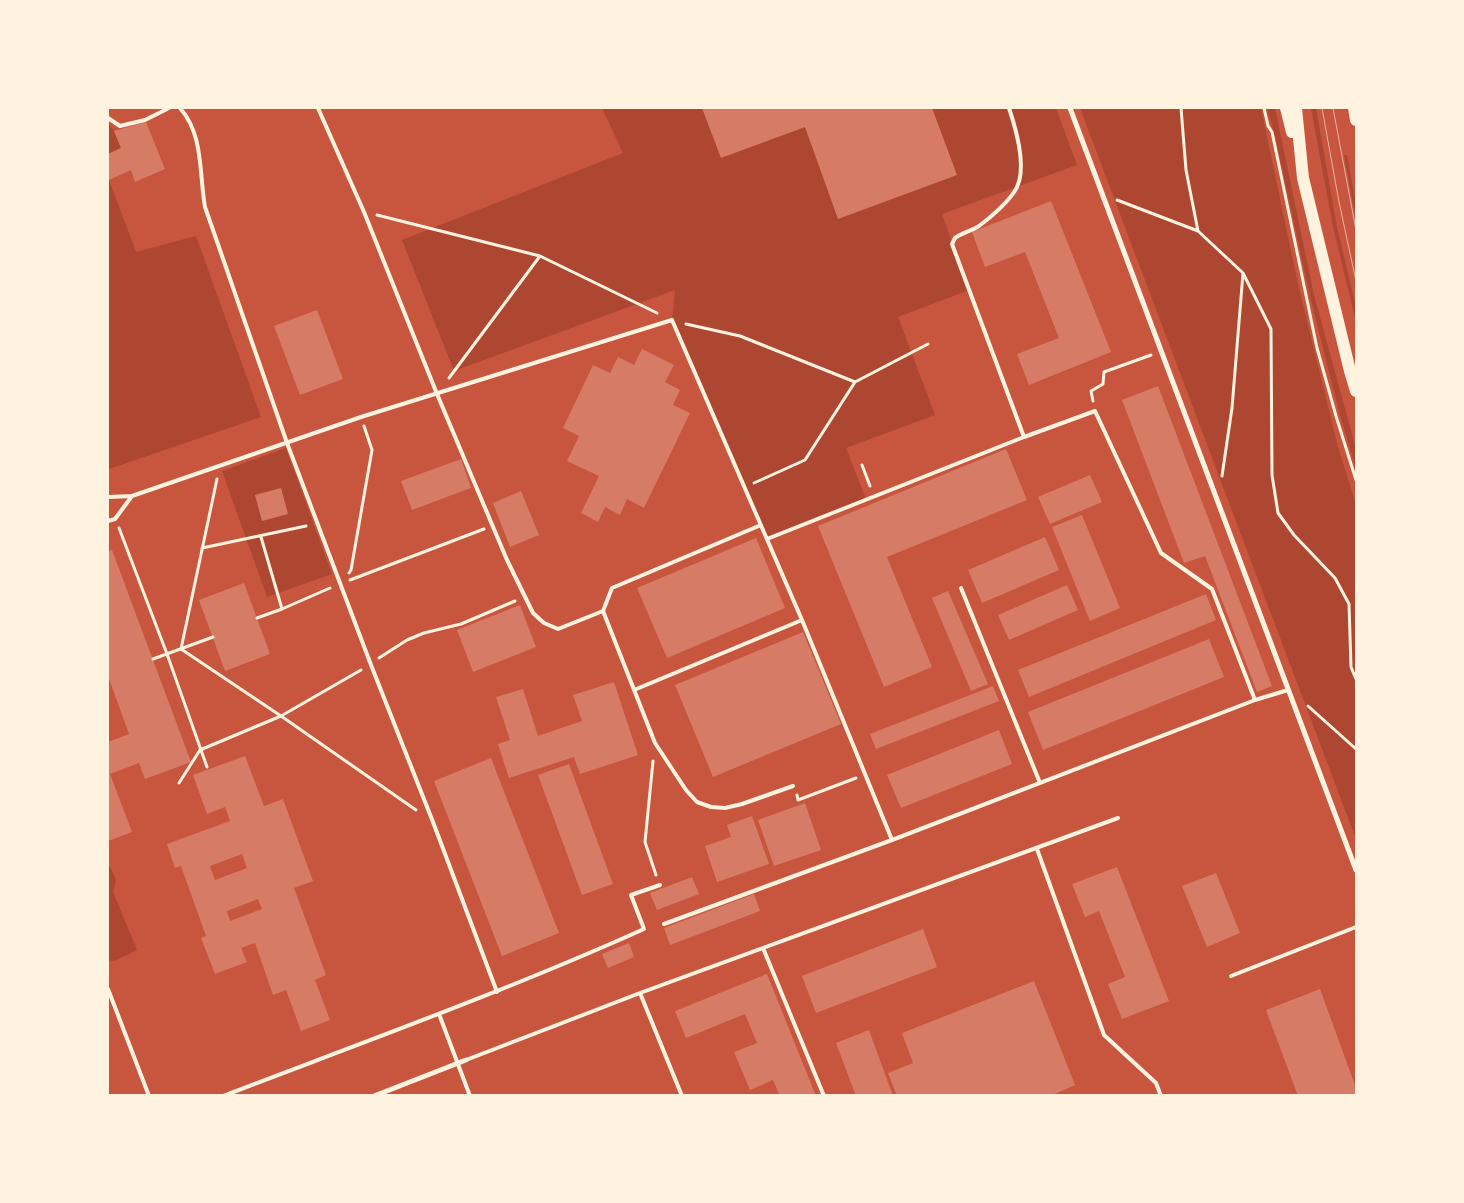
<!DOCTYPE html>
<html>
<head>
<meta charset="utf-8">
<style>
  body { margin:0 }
  #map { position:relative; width:1464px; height:1203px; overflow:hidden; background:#c8553d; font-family:"Fira Sans",sans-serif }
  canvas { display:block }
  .frame { position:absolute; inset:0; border:109px solid #fff3e0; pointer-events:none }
</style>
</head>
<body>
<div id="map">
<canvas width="1464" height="1203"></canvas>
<div class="frame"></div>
</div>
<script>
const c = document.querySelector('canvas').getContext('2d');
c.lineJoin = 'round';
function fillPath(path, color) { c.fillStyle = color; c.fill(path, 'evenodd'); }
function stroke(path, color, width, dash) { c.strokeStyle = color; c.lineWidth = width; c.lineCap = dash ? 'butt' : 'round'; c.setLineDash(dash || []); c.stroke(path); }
fillPath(new Path2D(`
  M 602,108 L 1056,108 L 1077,165 L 942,214 L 969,290 L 898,317 L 935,415 L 846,448 L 866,499 L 767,539 L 672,320 L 675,290 L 454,371 L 402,240 L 623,153 Z
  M 1080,108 L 1261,108 L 1298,284 L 1338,447 L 1356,504 L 1356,839 Z
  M 1267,108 L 1275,108 L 1314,295 L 1356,449 L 1356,468 L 1339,412 L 1310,296 L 1275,136 Z
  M 1311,108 L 1316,108 L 1337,227 L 1356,306 L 1356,322 L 1333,227 Z
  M 108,124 L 114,131 L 121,148 L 108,154 Z
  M 1344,155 L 1347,155 L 1356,204 L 1356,219 Z
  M 108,177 L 136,252 L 196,236 L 261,417 L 109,469 L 108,473 Z
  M 286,448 L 332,574 L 267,597 L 222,471 Z
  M 108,867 L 110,867 L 116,879 L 113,892 L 137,950 L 114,961 L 108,960 Z`), '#ae4732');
fillPath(new Path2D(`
  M 702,108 L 932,108 L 957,175 L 838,219 L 805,127 L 721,158 Z
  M 146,122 L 165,169 L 135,182 L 131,170 L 109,180 L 108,154 L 121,148 L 114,131 Z
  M 1051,201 L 1111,352 L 1029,385 L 1017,354 L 1059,338 L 1025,252 L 985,267 L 972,232 Z
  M 317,310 L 343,379 L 300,395 L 274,326 Z
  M 642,349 L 674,365 L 665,382 L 680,390 L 673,405 L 690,413 L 644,508 L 627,499 L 620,515 L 605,507 L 598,522 L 581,513 L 599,476 L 567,461 L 579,436 L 563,428 L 593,365 L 610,373 L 618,357 L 634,365 Z
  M 1158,386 L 1272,686 L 1257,692 L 1205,556 L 1184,563 L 1122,400 Z
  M 1006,449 L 1027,500 L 887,557 L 932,667 L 884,687 L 818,526 Z
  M 461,459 L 471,488 L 412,510 L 401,481 Z
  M 1090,475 L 1102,502 L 1050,524 L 1038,497 Z
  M 281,488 L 288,514 L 262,521 L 255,495 Z
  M 521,491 L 539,535 L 510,547 L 493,503 Z
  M 1082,515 L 1120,608 L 1090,621 L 1052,527 Z
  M 1045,537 L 1059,570 L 982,603 L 968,570 Z
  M 756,538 L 785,608 L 667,658 L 637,588 Z
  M 112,550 L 191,762 L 145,779 L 139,763 L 110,774 L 132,832 L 108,841 L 108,742 L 129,734 L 108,676 L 108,551 Z
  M 244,583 L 270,654 L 225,671 L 199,600 Z
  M 1067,585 L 1078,610 L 1009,640 L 998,615 Z
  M 948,591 L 988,684 L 971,691 L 932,598 Z
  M 1206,594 L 1216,620 L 1029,697 L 1018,670 Z
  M 520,605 L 536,647 L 473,672 L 457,630 Z
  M 803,632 L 841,724 L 713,777 L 675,685 Z
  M 1209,639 L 1224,677 L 1043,750 L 1028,712 Z
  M 614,682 L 638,755 L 580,774 L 574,757 L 509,778 L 498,744 L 510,740 L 496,697 L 523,689 L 538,736 L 582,721 L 573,695 Z
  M 993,686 L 999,701 L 876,749 L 870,734 Z
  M 999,730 L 1012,764 L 901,808 L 887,775 Z
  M 245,756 L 264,806 L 283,799 L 313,881 L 294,888 L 326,975 L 315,980 L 330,1020 L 301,1031 L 286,990 L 273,995 L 255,943 L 241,948 L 247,962 L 215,974 L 201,938 L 206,936 L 181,866 L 175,868 L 167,844 L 230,821 L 225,807 L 207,814 L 193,775 ZM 242,854 L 247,868 L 215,880 L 210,866 ZM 258,899 L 262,909 L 230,921 L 227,911 Z
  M 491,758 L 559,933 L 502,956 L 434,781 Z
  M 569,764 L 613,884 L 582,895 L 538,775 Z
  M 805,803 L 821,850 L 774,866 L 758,820 Z
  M 752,816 L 769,864 L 717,882 L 705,846 L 731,837 L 727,825 Z
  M 1117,867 L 1169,1001 L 1122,1019 L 1108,984 L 1125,977 L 1099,911 L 1085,917 L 1072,884 Z
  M 1216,873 L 1240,933 L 1207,947 L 1182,886 Z
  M 692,877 L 699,894 L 657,910 L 650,893 Z
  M 754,894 L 760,911 L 670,945 L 664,928 Z
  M 923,929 L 937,967 L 816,1013 L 802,976 Z
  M 629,943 L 634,957 L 608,968 L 602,954 Z
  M 767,974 L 816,1096 L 780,1096 L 773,1080 L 750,1090 L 734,1052 L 757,1043 L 745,1014 L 686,1038 L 675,1011 Z
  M 1034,981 L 1075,1085 L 1050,1096 L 897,1096 L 888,1073 L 913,1063 L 902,1033 Z
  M 1320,989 L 1356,1088 L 1356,1096 L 1298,1096 L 1266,1010 Z
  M 869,1030 L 893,1096 L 856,1096 L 836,1043 Z`), '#d67c66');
stroke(new Path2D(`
  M 1181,108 L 1186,170 L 1198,231 L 1243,273 L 1232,408 L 1222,476
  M 1264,108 L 1268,126 L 1272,132 L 1317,348 L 1336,416 L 1356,480
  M 1117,200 L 1198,231
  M 377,215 L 540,256 L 657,313
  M 1243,273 L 1271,329 L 1272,475 L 1278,513 L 1294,535 L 1335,578 L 1349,604 L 1351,667 L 1356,679
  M 686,324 L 740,336 L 855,382
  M 449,378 L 540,256
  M 1093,401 L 1091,391 L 1103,384 L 1104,372 L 1151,355
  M 862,465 L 870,486
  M 217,479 L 181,649 L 281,716 L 416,810
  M 754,483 L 805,460 L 855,382 L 928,344
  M 119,528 L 167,654 L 207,767
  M 261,537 L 282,609
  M 202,548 L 306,526
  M 349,573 L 351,570 L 372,450 L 364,426
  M 350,580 L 484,529
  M 257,618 L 282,609 L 330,588
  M 379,658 L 407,640 L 424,633 L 461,624 L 515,601
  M 153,659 L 213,637
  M 1308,706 L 1356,749
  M 653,761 L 645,842 L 656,875
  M 179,783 L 200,750 L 281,716 L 361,670
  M 797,795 L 798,800 L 856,778`), '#fff3e0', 3);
stroke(new Path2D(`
  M 180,108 C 204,135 199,174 205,207 L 287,443 L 371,665 L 433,822 L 497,992
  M 318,108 L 364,212 L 437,394 L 507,560 L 533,613 L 544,623 L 558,629 L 603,611 L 655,743 L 686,790 L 697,802 L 711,807 L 725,808 L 742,804 L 793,786
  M 1009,108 C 1016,129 1027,166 1017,187 C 1011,200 990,218 979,226 C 971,231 962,233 955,238 L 952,244 L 1024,437
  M 108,118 L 120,126 L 145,120 L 169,108
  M 108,497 L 132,496
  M 108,521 L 115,519 L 132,496 L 361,417 L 672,320 L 802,620 L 892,840
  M 767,539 L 1024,437 L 1095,411 L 1161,553 L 1212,589 L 1255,700
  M 961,588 L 1040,783
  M 603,611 L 612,588 L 761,525
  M 634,690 L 802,620
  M 1037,849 L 1104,1035 L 1156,1083 L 1161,1096
  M 664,924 L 892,840 L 1255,700 L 1288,690
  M 763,948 L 824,1096
  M 1231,976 L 1356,927
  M 108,989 L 149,1096
  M 640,993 L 682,1096
  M 439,1014 L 470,1096
  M 466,1060 L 640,993 L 1118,818
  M 223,1096 C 364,1042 506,991 644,929 L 631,895 L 660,885`), '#fff3e0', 4);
stroke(new Path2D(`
  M 1070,108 L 1356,870
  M 374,1096 L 466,1060`), '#fff3e0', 5);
stroke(new Path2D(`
  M 1286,108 L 1292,132
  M 1296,108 L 1303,178 L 1350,371 L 1356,391
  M 1354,108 L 1356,120`), '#fff3e0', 12);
stroke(new Path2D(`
  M 1322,108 L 1339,202 L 1356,281
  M 1333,108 L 1356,230`), '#e9b49f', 1);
</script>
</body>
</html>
